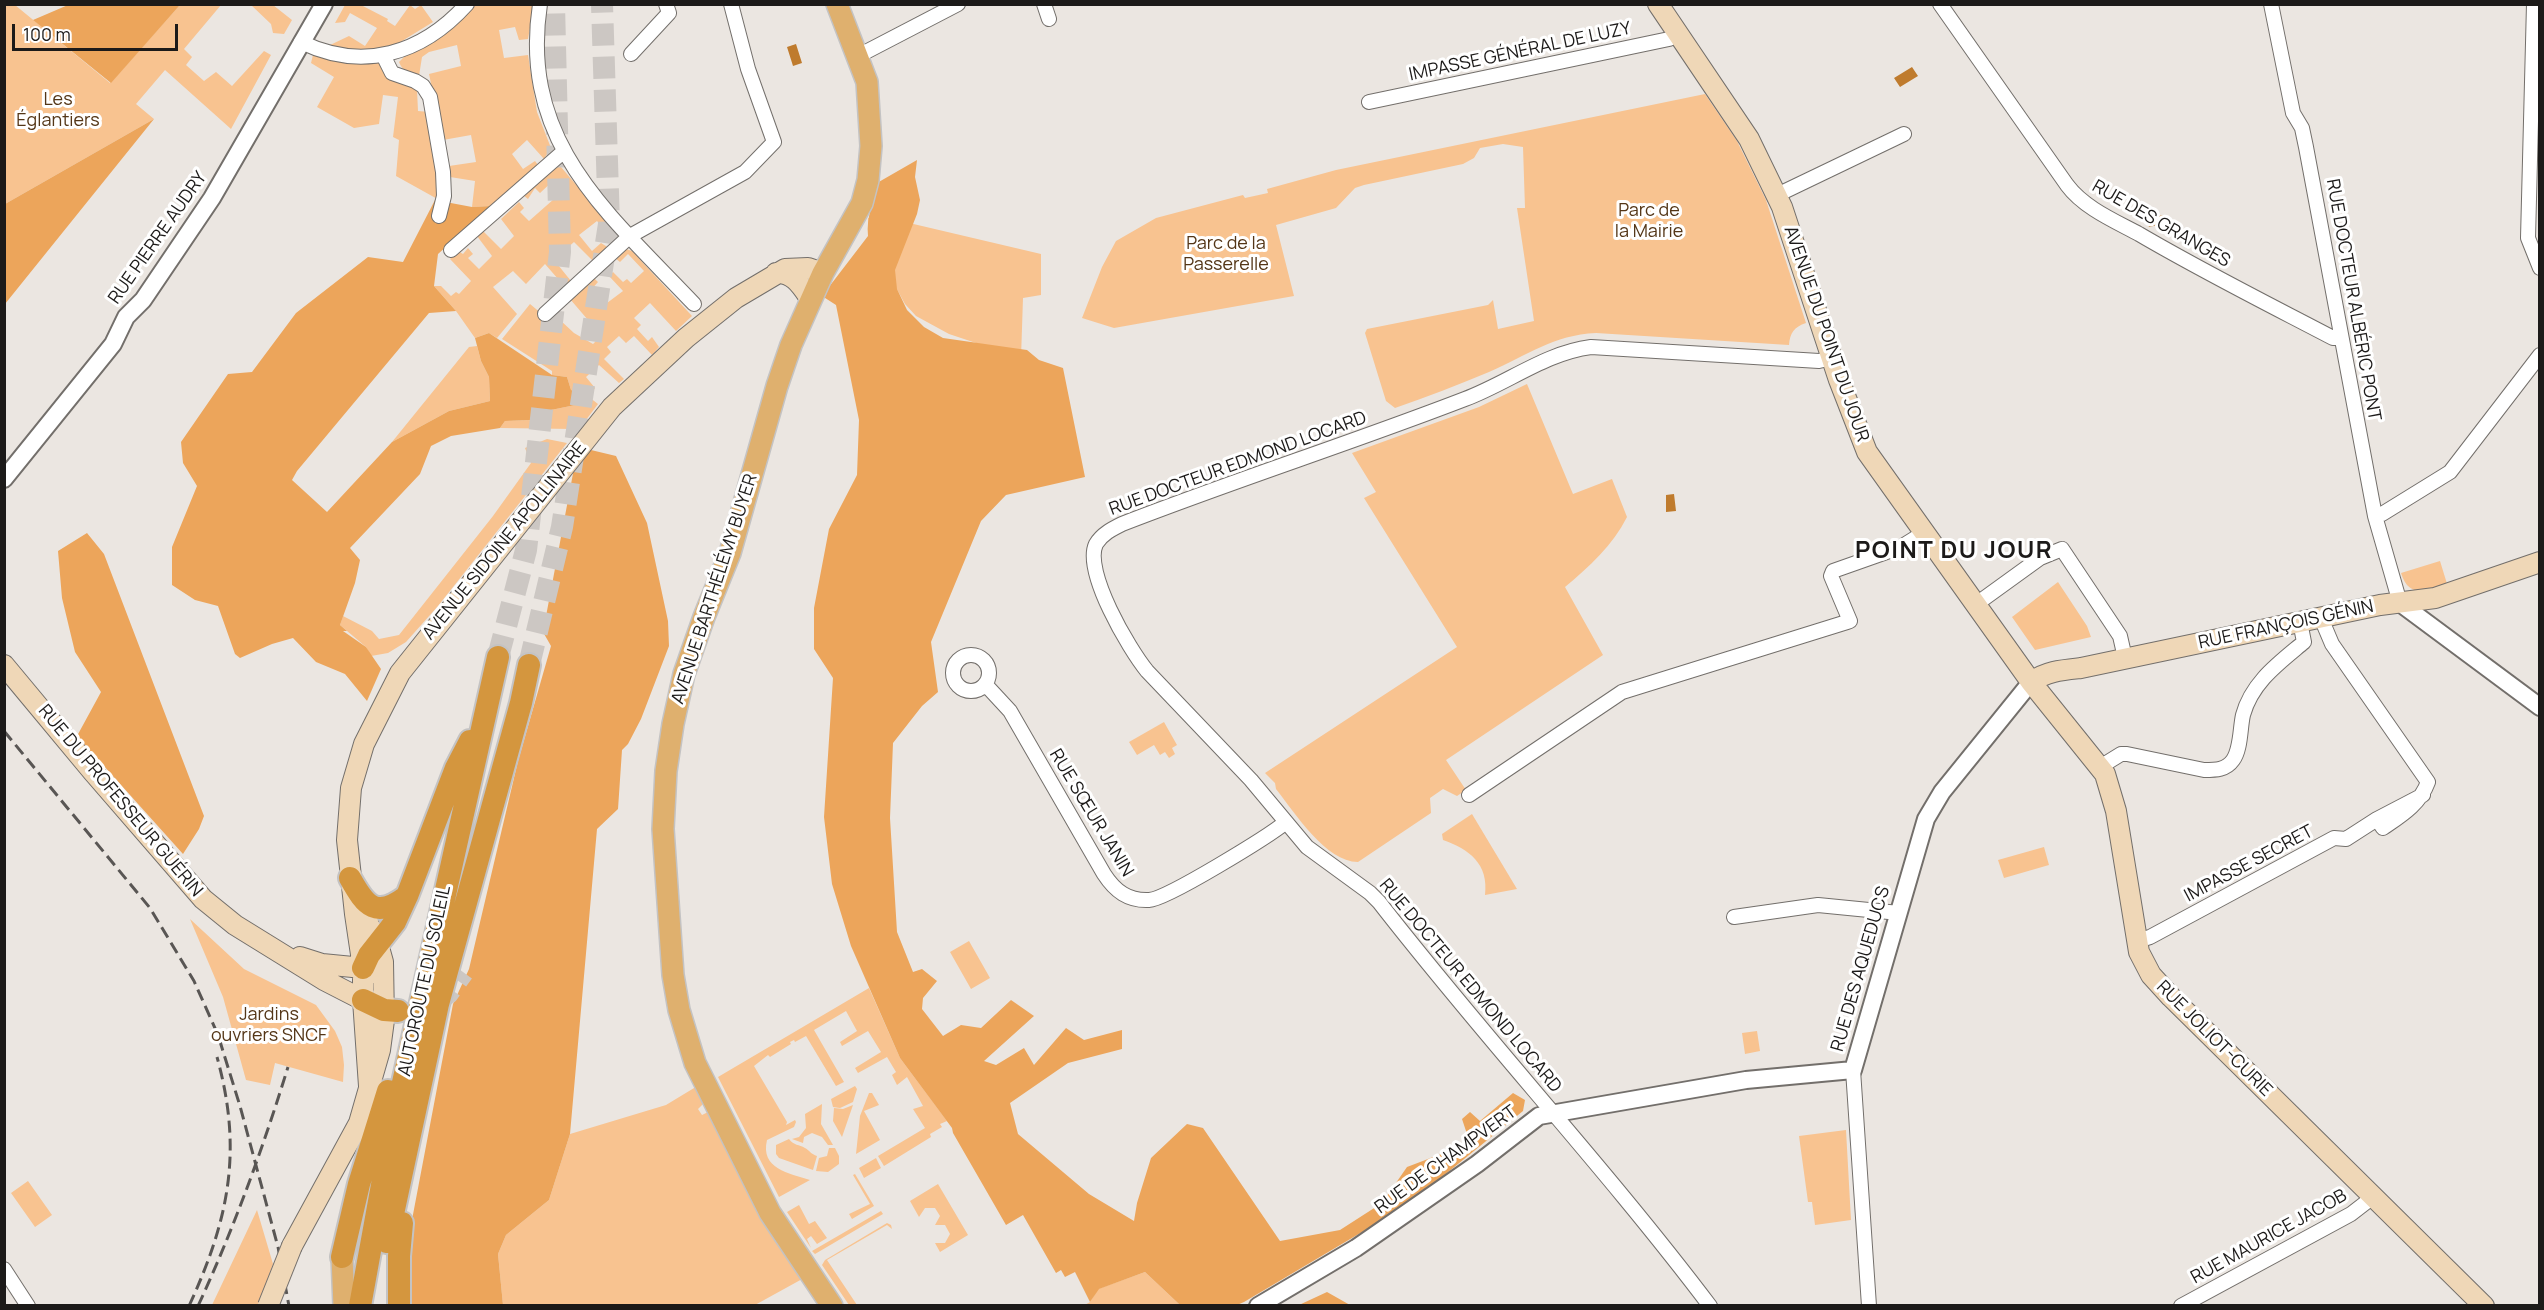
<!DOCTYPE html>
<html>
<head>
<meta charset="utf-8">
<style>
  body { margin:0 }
  #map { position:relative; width:2544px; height:1310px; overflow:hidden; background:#ebe6e1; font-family:Manrope,sans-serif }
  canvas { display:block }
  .frame { position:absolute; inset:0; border:6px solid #1c1a19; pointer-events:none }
  .scale { position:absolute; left:12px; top:24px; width:166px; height:27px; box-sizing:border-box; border:3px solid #1c1a19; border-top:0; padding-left:8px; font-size:18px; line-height:21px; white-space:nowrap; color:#1c1a19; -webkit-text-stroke:4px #fff; paint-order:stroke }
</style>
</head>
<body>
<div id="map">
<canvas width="2544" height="1310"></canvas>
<div class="frame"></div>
<div class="scale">100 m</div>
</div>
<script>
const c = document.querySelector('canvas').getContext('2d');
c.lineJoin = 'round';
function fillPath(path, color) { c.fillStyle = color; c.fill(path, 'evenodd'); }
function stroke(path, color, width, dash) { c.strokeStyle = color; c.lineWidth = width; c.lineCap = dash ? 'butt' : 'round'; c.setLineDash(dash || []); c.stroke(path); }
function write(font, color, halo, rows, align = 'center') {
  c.font = font + ' Manrope,sans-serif'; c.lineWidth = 6; c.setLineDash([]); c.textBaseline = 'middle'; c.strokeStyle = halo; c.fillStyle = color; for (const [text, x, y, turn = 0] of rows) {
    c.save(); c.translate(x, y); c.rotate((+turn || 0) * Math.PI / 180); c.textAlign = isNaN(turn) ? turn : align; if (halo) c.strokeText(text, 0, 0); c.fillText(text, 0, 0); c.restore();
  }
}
fillPath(new Path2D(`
  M 5,5 L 15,5 L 110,83 L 180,5 L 221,5 L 184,49 L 192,57 L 186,65 L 204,81 L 216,72 L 232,86 L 264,51 L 271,55 L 231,129 L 165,70 L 136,104 L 154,119 L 5,204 Z
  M 251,5 L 273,5 L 292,20 L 284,34 L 273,33 L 271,24 Z
  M 345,5 L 361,5 L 388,19 L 387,21 L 395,26 L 410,5 L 415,9 L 421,5 L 433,22 L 389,49 L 354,52 L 328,46 L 349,36 L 365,46 L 377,28 L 350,13 L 345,22 L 335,23 Z
  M 476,5 L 534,5 L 528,39 L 519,40 L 515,27 L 499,30 L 504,58 L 528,55 L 537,112 L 551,148 L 544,159 L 527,140 L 512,154 L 523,169 L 535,161 L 538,165 L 491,206 L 472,207 L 475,181 L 450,177 L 449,166 L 476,162 L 471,135 L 443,140 L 429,74 L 461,66 L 457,45 L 429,52 L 422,57 L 419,76 C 410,74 403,72 399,62 L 407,54 L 438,39 Z
  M 313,55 L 347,62 L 381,61 L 414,84 L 417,90 L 418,111 L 429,112 L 441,201 L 396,176 L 399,140 L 393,137 L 398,97 L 383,95 L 379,124 L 354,128 L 317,107 L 334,77 L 311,63 Z
  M 1705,94 L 1737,141 L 1766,200 L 1806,323 C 1794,327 1790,333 1789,345 L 1596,333 C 1553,335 1528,355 1489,372 C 1458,385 1427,397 1395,408 L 1386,401 L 1365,333 L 1367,329 L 1488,305 L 1493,300 L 1498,329 L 1534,321 L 1517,208 L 1525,208 L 1523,147 L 1503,144 L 1480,148 L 1474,158 L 1463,164 L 1364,185 L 1355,188 L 1336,208 L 1276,225 L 1294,296 L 1114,328 L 1082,318 L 1102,267 L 1116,241 L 1156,218 L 1243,195 L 1245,198 L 1268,193 L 1267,189 L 1336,170 Z
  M 556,165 L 561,167 L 619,235 L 614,241 L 597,221 L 579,235 L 592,251 L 601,243 L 609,248 L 594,262 L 574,242 L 554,260 L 571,281 L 565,287 L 545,264 L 526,284 L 513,271 L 493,287 L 517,314 L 497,338 L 489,333 L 475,338 L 456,311 L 434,286 L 441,286 L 451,296 L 456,292 L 459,294 L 471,281 L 450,259 L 458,251 L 463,254 L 468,248 L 473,254 L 468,258 L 479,269 L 492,256 L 477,236 L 482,230 L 501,249 L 514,236 L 501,219 L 519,202 L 524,208 L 520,212 L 529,221 L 563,191 L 554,180 L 540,193 L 535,188 L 528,199 L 523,195 Z
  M 868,218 L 888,218 L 1041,254 L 1041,295 L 1023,298 L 1021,358 L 949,334 L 916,316 L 905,304 L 868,236 Z
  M 626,249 L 632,251 L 692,316 L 676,331 L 650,303 L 634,318 L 641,325 L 637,329 L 648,341 L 652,337 L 659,347 L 652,355 L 634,336 L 626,343 L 619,336 L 607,347 L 611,352 L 604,359 L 624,379 L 619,383 L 599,365 L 586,377 L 595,388 L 589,397 L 598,404 L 583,424 L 574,429 L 500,428 L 505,421 L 530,420 L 551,410 L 585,403 L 589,397 L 571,390 L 567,377 L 552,375 L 552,371 L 502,339 L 530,304 L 554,324 L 560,320 L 574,333 L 593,344 L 599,338 L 586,323 L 588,320 L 570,299 L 593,277 L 598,282 L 590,291 L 603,306 L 623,291 L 609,276 L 613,272 L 623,282 L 627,279 L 631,283 L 644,271 L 628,254 L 620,262 L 615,258 Z
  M 477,346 L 481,361 L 489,377 L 490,401 L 449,411 L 392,442 L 469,347 Z
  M 1527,384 L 1573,494 L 1612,479 L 1627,517 C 1613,545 1589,567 1565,587 L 1603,655 L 1446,760 L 1466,790 L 1457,796 L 1443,789 L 1430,798 L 1431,813 L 1358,862 C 1326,862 1295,813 1276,789 L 1275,783 L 1265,773 L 1457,647 L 1364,498 L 1376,492 L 1352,453 L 1479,407 Z
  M 547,439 L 567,443 L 438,606 L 406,642 L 388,653 L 371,656 L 366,647 L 340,625 L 343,616 L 372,631 L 379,639 L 399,635 L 493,516 L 531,463 L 525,448 Z
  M 2440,561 L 2448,587 C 2426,590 2409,599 2401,573 Z
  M 2058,582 L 2087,626 L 2091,637 L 2035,650 L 2012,617 Z
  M 1164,722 L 1177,745 L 1172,748 L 1175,754 L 1169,758 L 1165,752 L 1160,755 L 1154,745 L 1137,755 L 1129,742 Z
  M 1472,814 L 1517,889 L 1485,895 C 1489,864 1469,849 1443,840 L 1442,834 Z
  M 2044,847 L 2049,865 L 2004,878 L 1998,860 Z
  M 190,919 L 244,969 L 316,1005 L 335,1031 L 342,1047 L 344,1065 L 343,1082 L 275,1063 L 270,1085 L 246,1080 L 223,997 Z
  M 969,941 L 990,978 L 971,989 L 950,952 Z
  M 869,988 L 900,1058 L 947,1121 L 940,1124 L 942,1127 L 930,1134 L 931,1137 L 884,1166 L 878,1156 L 925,1128 L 913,1109 L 923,1106 L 907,1077 L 897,1085 L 892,1075 L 896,1072 L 887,1057 L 858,1073 L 855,1068 L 881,1052 L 868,1031 L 842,1046 L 840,1042 L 857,1031 L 846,1011 L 814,1030 L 844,1082 L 836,1086 L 806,1036 L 795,1042 L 794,1040 L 790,1042 L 791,1044 L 770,1057 L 768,1055 L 754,1066 L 787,1122 L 786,1125 L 795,1120 L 796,1122 L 794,1127 L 767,1140 C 760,1169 789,1173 810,1180 L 779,1197 L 718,1077 Z
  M 1757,1031 L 1760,1051 L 1745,1054 L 1742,1033 Z
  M 699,1085 L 707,1100 L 698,1109 L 702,1115 L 712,1110 L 773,1234 L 772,1237 L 804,1278 L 755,1305 L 503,1305 L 498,1254 L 506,1235 L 549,1200 L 570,1134 L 666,1105 Z
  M 855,1086 L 857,1089 L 853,1102 L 840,1108 L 833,1107 L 831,1099 Z
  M 869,1093 L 872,1093 L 879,1105 L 864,1111 L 880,1140 L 856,1154 L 860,1116 Z
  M 822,1104 L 821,1124 L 833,1145 L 828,1145 L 822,1137 L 812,1133 L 804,1137 L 803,1143 L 792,1139 L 799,1137 L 806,1128 L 805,1114 Z
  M 853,1105 L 842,1137 L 833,1121 L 834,1108 L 843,1109 Z
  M 1846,1130 L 1851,1220 L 1815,1225 L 1812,1202 L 1808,1202 L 1799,1136 Z
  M 789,1139 C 794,1146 799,1144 805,1148 C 810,1151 811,1154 817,1156 L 813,1170 L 779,1158 L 776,1154 L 776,1145 Z
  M 829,1148 L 835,1148 L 839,1156 L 839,1164 L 828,1172 L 816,1171 L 819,1158 L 827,1156 Z
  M 876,1158 L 881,1168 L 864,1178 L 859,1168 Z
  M 855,1174 L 874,1206 L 852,1219 L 849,1214 L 870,1204 L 853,1175 Z
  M 28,1181 L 52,1215 L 35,1227 L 11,1193 Z
  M 938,1184 L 968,1235 L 940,1252 L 935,1243 L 945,1243 L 950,1234 L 945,1225 L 935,1225 L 940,1216 L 935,1208 L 925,1208 L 919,1217 L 910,1201 Z
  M 799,1205 L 809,1224 L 815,1221 L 827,1238 L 817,1244 L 811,1236 L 807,1239 L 811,1248 L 787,1212 Z
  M 257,1210 L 273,1264 L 258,1305 L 212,1305 Z
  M 881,1211 L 883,1214 L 815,1254 L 812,1251 Z
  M 887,1223 L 891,1225 L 892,1229 L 887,1225 L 827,1260 L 857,1305 L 849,1305 L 822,1265 L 825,1260 Z
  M 1145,1272 L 1180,1305 L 1083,1306 L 1090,1302 L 1098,1289 Z`), '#f8c390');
fillPath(new Path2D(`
  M 68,5 L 68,4 L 180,5 L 111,83 L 33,20 Z
  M 154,119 L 5,304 L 5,204 Z
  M 917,160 L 915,177 L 920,200 L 917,214 L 895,270 L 897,289 L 907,310 L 924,327 L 943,338 L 1027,350 L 1039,360 L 1063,368 L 1085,477 L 1006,495 L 981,521 L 931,642 L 938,692 L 922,706 L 893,743 L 890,818 L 897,932 L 913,972 L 922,969 L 937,981 L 923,998 L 922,1009 L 943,1036 L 961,1025 L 981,1028 L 1011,1000 L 1034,1016 L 984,1061 L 996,1065 L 1024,1048 L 1034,1065 L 1066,1028 L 1084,1040 L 1122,1030 L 1122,1049 L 1068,1063 L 1010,1103 L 1018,1134 L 1089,1194 L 1134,1221 L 1137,1203 L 1151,1158 L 1187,1124 L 1203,1128 L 1280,1241 L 1340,1230 L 1382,1203 L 1407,1167 L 1470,1143 L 1462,1119 L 1470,1112 L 1480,1121 L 1513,1093 L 1525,1100 L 1523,1111 L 1431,1186 L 1384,1219 L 1244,1302 L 1237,1305 L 1180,1305 L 1145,1272 L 1099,1289 L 1090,1302 L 1075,1272 L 1065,1277 L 1061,1270 L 1056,1273 L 1023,1215 L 1006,1225 L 953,1133 L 952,1128 L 900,1058 L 851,946 L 832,884 L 824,817 L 833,678 L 814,649 L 814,608 L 829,529 L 857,475 L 859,420 L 836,305 L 822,296 L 868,236 C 866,217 874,201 877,183 Z
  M 435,200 L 472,207 L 491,206 L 438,254 L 434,286 L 456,311 L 429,313 L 297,471 L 292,480 L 327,512 L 392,442 L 449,411 L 490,401 L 489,377 L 481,361 L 475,338 L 489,333 L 552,375 L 567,377 L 571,390 L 589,397 L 585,403 L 551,410 L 530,420 L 505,421 L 500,428 L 451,436 L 431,446 L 420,474 L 350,548 L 360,560 L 355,583 L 340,625 L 347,631 L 343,631 L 366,647 L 381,669 L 367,701 L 345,674 L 316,662 L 293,638 L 272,644 L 240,658 L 235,654 L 218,606 L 195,600 L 172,585 L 172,547 L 197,486 L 183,463 L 181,442 L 228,374 L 252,372 L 296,313 L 368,257 L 403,262 Z
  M 591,450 L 616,456 L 647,523 L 668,621 L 669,646 L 641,719 L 628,744 L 622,750 L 618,809 L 597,829 L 570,1134 L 549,1200 L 506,1235 L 498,1254 L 503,1305 L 409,1306 L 411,1225 L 453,1004 L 469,969 L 518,761 L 551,646 L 543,632 L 575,463 Z
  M 87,533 L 104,554 L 204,816 L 199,829 L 183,854 L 77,736 L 101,692 L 75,652 L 62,598 L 58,551 Z
  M 1327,1292 L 1350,1305 L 1299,1305 Z`), '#eca55b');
fillPath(new Path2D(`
  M 796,44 L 802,63 L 793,66 L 787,47 Z
  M 1912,67 L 1918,76 L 1900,87 L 1894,78 Z
  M 2163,215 L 2165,223 L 2149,227 L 2147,219 Z
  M 1674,494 L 1676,511 L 1666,512 L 1666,495 Z`), '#bf7b2d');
stroke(new Path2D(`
  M 498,657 L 526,550 L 560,252 L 554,4
  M 529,665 L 562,527 L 609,224 L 602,4
  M 434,1003 L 448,993 L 463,972`), '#ccc7c3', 22, [22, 11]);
const minor = new Path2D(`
  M 540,4 C 519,143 608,213 694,304
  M 1044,4 L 1049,19
  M 1940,4 L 2067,185 C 2084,208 2115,221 2139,234 C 2202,271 2268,304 2333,338 L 2341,337
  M 2271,4 L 2293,113 L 2302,128 L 2306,147 L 2375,516 L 2400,603
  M 2534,4 L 2528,238 L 2540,268
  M 301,42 C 363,72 422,54 467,4
  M 631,54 L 669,13 L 666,4
  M 858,56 L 958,4
  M 384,57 L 392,73 L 415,81 L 423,86 L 430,97 L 443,172 L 444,196 L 439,216
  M 1369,102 L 1669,39 L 1677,34
  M 1777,195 L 1904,134
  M 451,250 L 563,152
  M 545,314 L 630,236 L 745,172 L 774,142 L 748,69 L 731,4
  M 2375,516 L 2382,514 L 2450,472 L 2540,355
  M 1975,605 L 2040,558 L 2062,549 L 2120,636 L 2125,658
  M 2321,618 L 2332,644 L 2428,782 C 2420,804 2402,815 2383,828 L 2377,819 L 2423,795
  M953 673a18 18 0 1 1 36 0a18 18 0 1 1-36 0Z
  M 985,684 L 1010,711 L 1104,874 C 1115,891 1128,901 1149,900 C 1167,899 1269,836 1286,822
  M 2100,767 L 2121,754 L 2127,754 L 2204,770 C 2216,770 2226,770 2233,760 C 2241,749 2240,728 2243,715 C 2252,682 2279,663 2304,642 L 2300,622
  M 1469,795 L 1622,692 L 1847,622 L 1850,621 L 1831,576 L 1833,571 L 1901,547 L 1925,532
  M 1734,917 L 1818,905 L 1899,913
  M 2137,941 L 2150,937 L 2334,838 L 2346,839 L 2377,819
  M 1853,1070 L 1869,1306
  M 4,1269 L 28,1306
  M 1710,1306 C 1605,1167 1486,1040 1379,902 L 1370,893 L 1307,847 L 1251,780 L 1147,671 C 1129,649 1083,571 1096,544 C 1102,534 1112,529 1122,524 C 1235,480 1351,443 1465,399 C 1508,383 1545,353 1591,347 L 1819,361 L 1832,358
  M 2181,1306 L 2351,1214 L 2373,1197`);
const tertiary = new Path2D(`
  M 4,479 L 113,344 L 126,317 L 143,300 L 212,198 L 324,4
  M 2400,603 L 2540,707
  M 1258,1306 L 1356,1248 L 1477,1164 L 1539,1116 L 1746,1080 L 1853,1070 L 1926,819 L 1942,792 L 2031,682`);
const secondary = new Path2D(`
  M 1658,4 L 1749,139 L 1782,207 L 1839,380 L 1867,452 L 2031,682 L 2105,774 L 2116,811 L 2139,952 L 2151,975 L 2171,997 L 2484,1306
  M 776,273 C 794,272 802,287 811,300
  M 4,665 L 93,772 L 203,899 L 235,925 L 324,980 L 363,1000
  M 2031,682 C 2047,671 2062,670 2081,668 L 2380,605 L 2435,598 L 2540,562
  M 300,957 L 322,964 L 363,968 L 373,973
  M 369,1086 L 363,1000 L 363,968 L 355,914 L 347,840 L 351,788 L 364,744 L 400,673 L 612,407 L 686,338 L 736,298 L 785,269 L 808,268 L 823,273
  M 292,1246 L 359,1123 L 380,1050 L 384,1020 L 383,962 L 378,944 L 360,906`);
const primary = new Path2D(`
  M 342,1257 L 344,1306
  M 832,1306 L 770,1213 L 695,1063 L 679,1010 L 673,975 L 663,829 L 666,771 L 673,724 L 684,674 L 704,617 L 730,553 L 777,386 L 791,345 L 823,273 L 862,203 L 868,180 L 871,146 L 867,82 L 837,4`);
const trunk = new Path2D(`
  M 350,878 C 366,907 376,919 407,896
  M 363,968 L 369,955 L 395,922 L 407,896 L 456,768 L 470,741
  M 363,1000 L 384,1010 L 398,1011
  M 387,1242 L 438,1004 L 521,703 L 529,665
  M 342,1257 L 359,1184 L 388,1091
  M 360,1306 L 390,1141 L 498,657
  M 399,1306 L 399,1256 L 402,1223`);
stroke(minor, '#736f6b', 16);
stroke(tertiary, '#736f6b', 20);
stroke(secondary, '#736f6b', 22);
stroke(primary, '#c4c3c3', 24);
stroke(trunk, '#c4c3c3', 26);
stroke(minor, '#fff', 14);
stroke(tertiary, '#fff', 16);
stroke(secondary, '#efd7b7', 20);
stroke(primary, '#dfb06e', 21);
stroke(trunk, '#d4963e', 22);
stroke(new Path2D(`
  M 4,731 L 150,908 L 194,981 L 218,1035 L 240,1106 L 278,1247 L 289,1306
  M 189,1306 C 229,1219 243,1151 217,1057
  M 198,1306 C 234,1228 263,1148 288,1067`), '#595654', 3, [12, 6]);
const secondaryBridge = new Path2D(`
  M 268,1306 L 292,1246`);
stroke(secondaryBridge, '#736f6b', 22, []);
stroke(secondaryBridge, '#efd7b7', 20);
write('18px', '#1c1a19', '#fff', [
  ["IMPASSE GÉNÉRAL DE LUZY",1520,52,-12],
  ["RUE DES GRANGES",2161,224,30],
  ["RUE PIERRE AUDRY",158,238,-55],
  ["RUE DOCTEUR ALBÉRIC PONT",2353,300,80],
  ["AVENUE DU POINT DU JOUR",1826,334,71],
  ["RUE DOCTEUR EDMOND LOCARD",1238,464,-20],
  ["AVENUE SIDOINE APOLLINAIRE",505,541,-51],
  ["AVENUE BARTHÉLÉMY BUYER",715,589,-72],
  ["RUE FRANÇOIS GÉNIN",2286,625,-12],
  ["RUE DU PROFESSEUR GUÉRIN",120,801,50],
  ["RUE SŒUR JANIN",1091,813,59],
  ["IMPASSE SECRET",2249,864,-28],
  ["RUE DES AQUEDUCS",1861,969,-74],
  ["AUTOROUTE DU SOLEIL",425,981,-78],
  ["RUE DOCTEUR EDMOND LOCARD",1470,986,50],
  ["RUE JOLIOT-CURIE",2214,1039,45],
  ["RUE DE CHAMPVERT",1446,1160,-36],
  ["RUE MAURICE JACOB",2269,1237,-29]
]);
write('18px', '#543617', '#fff', [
  ["Les",58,100],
  ["Églantiers",58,121],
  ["Parc de",1649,211],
  ["la Mairie",1649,232],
  ["Parc de la",1226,244],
  ["Passerelle",1226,265],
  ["Jardins",269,1015],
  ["ouvriers SNCF",269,1036]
]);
c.letterSpacing = '1.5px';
write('bold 24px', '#1c1a19', '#fff', [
  ["POINT DU JOUR",1954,551]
]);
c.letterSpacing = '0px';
</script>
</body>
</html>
